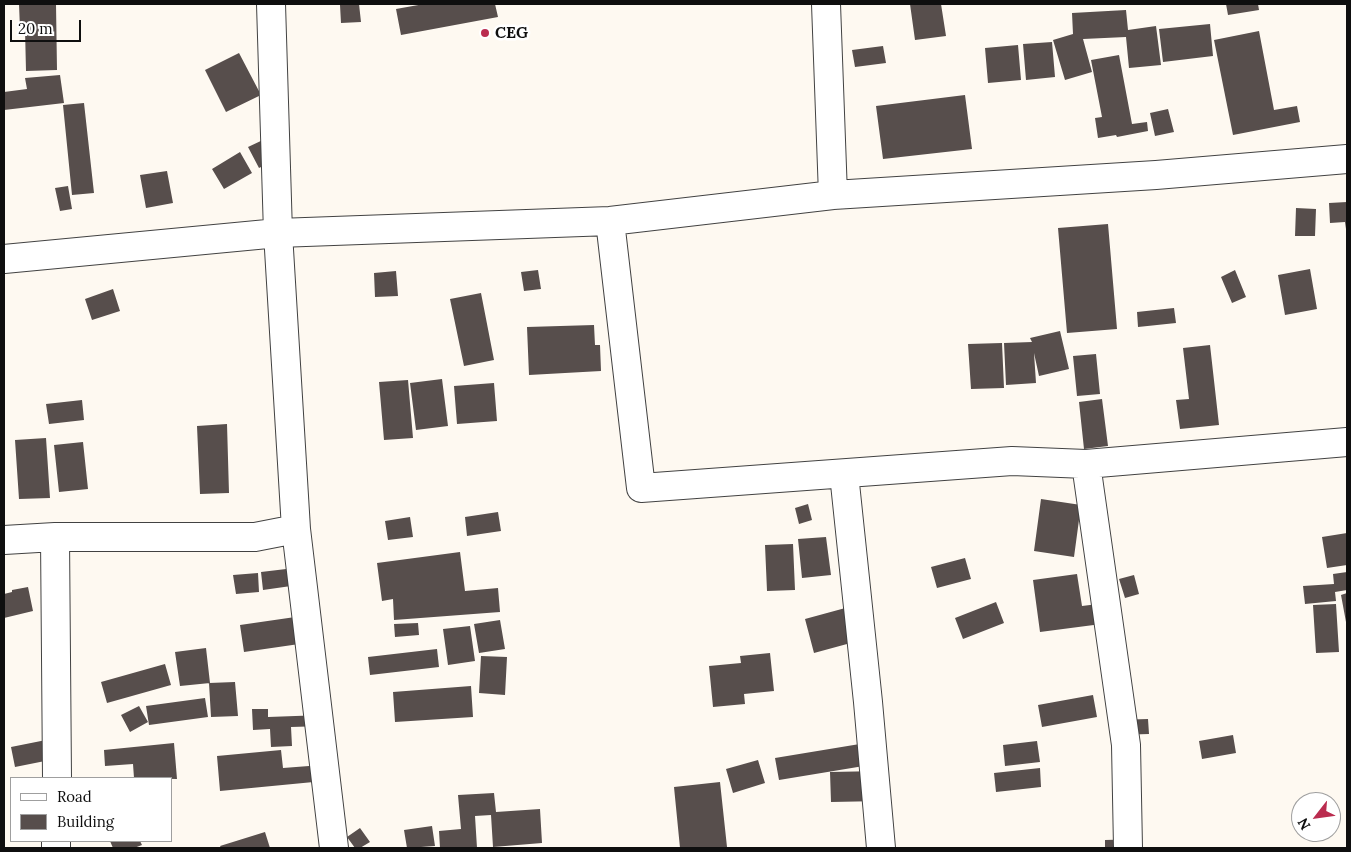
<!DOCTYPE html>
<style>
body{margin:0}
#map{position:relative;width:1351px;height:852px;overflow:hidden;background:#fef9f1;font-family:Lora,serif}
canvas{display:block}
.frame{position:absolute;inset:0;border:5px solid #0f0f0f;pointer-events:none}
.legend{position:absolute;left:10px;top:777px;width:162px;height:65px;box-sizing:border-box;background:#fff;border:1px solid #9f9f9f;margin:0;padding:6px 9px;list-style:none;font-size:15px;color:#0f0f0f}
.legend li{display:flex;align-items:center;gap:10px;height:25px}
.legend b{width:25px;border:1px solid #9f9f9f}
.north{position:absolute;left:1291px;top:792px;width:50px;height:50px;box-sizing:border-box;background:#fff;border:1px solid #9f9f9f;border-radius:50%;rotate:240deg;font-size:14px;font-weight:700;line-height:20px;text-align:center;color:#0f0f0f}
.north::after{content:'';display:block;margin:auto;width:18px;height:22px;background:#ba2c4f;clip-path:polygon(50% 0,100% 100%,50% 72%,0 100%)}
.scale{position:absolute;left:10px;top:20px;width:71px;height:22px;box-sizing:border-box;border:2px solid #0f0f0f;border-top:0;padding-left:6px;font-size:15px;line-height:18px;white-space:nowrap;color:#0f0f0f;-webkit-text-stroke:4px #fff;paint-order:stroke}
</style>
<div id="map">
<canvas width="1351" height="852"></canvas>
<div class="frame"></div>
<ul class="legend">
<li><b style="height:6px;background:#fff"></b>Road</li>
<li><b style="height:14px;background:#574e4c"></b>Building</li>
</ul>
<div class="north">N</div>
<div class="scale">20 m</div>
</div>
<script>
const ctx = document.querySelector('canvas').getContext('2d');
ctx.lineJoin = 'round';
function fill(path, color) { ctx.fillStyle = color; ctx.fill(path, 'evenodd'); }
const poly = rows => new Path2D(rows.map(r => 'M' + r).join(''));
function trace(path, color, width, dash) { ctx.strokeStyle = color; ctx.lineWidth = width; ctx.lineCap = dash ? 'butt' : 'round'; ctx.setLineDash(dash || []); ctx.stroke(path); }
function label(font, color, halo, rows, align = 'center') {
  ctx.font = font + ' Lora,serif'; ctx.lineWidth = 5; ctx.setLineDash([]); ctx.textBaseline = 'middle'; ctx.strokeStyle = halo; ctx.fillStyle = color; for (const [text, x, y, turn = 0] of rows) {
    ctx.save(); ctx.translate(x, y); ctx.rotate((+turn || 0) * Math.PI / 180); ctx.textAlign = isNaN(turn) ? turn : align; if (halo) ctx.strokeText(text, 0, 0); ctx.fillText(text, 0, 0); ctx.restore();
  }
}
const building = poly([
 [19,4,56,4,57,70,26,71,25,29,20,29],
 [359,4,361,22,341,23,340,5],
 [424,4,495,4,498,17,401,35,396,9],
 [910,4,941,4,946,36,915,40],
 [1226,4,1258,4,1259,10,1228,15],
 [1126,10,1128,30,1156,26,1161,65,1129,68,1126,37,1083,39,1092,72,1065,80,1053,40,1073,34,1072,13],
 [1210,24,1213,56,1163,62,1159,29],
 [1259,31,1274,110,1297,106,1300,122,1233,135,1214,40],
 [1052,42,1055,77,1026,80,1023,44],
 [1018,45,1021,80,988,83,985,48],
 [883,46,886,63,855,67,852,50],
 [239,53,261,95,226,112,205,70],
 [1119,55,1132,124,1147,122,1148,131,1117,137,1116,135,1098,138,1095,118,1102,117,1091,60],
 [60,75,64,103,4,110,4,92,27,89,25,78],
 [965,95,972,149,883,159,876,106],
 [84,103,94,193,72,195,63,105],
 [1168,109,1174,132,1155,136,1150,113],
 [265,139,276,160,259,168,248,147],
 [240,152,252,173,224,189,212,169],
 [167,171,173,203,146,208,140,175],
 [68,186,72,209,60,211,55,188],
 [1347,202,1347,229,1346,229,1345,222,1330,223,1329,203],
 [1296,208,1316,209,1315,236,1295,236],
 [1108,224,1117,329,1067,333,1058,228],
 [1310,269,1317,309,1285,315,1278,275],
 [538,270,541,289,524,291,521,272],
 [1235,270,1246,297,1232,303,1221,277],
 [396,271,398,296,375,297,374,273],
 [113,289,120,311,92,320,85,299],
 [481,293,494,360,464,366,450,299],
 [1174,308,1176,323,1138,327,1137,312],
 [594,325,595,345,600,345,601,371,529,375,527,327],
 [1060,331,1069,369,1039,376,1034,353,1036,383,1006,385,1004,343,1032,342,1030,338],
 [1002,343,1004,388,971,389,968,344],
 [1210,345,1219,425,1180,429,1176,400,1189,399,1183,348],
 [1096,354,1100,394,1077,396,1073,356],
 [442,379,448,426,416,430,410,383],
 [408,380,413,438,384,440,379,382],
 [494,383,497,421,457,424,454,386],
 [1102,399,1108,446,1084,449,1079,402],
 [82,400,84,420,49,424,46,404],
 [227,424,229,493,200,494,197,426],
 [46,438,50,498,19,499,15,440],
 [83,442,88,489,59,492,54,445],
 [1041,499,1081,505,1074,557,1034,551],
 [808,504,812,520,799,524,795,508],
 [498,512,501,531,467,536,465,517],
 [410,517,413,537,388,540,385,521],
 [1347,533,1347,565,1327,568,1322,537],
 [826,537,831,575,802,578,798,539],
 [793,544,795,590,767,591,765,545],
 [460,552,465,591,498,588,500,612,394,620,393,599,382,601,377,563],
 [965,558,971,579,937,588,931,567],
 [303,567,305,584,263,590,261,572],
 [1347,572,1347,590,1335,592,1336,601,1305,604,1303,586,1334,584,1333,574],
 [258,573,259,592,236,594,233,575],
 [1077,574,1082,606,1106,603,1109,623,1040,632,1033,580],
 [1134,575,1139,594,1125,598,1119,579],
 [28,587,33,611,4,618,4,594,12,592,12,590],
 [1347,593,1347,622,1346,622,1341,595],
 [996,602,1004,623,963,639,955,618],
 [1336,604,1339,652,1316,653,1313,605],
 [849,607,858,641,814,653,805,619],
 [309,615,313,642,244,652,240,625],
 [500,620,505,649,479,653,474,624],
 [418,623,419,635,395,637,394,624],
 [470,626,475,661,448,665,443,629],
 [206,648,210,683,180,686,175,652],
 [437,649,439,667,370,675,368,657],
 [770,653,774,691,744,694,745,704,713,707,709,666,741,663,740,656],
 [481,656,507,657,505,695,479,693],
 [165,664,171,685,107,703,101,682],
 [235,682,238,716,211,717,209,683],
 [471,686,473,717,395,722,393,692],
 [1093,695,1097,717,1042,727,1038,705],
 [205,698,208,717,149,725,146,706],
 [139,706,148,722,130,732,121,715],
 [252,709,268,709,268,717,323,715,324,726,291,727,292,746,271,747,270,729,253,730],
 [1148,719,1149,734,1116,735,1115,720],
 [1233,735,1236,753,1202,759,1199,741],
 [61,737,65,757,15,767,11,747],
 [884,740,888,762,779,780,775,758],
 [1037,741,1040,762,1005,766,1003,745],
 [174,743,177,779,134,778,133,764,105,766,104,750],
 [281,750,283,768,322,765,324,781,220,791,217,756],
 [758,760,765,783,733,793,726,769],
 [1040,768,1041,787,996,792,994,773],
 [881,771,882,801,831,802,830,772],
 [720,782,727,847,680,848,674,787],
 [494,793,496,812,540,809,542,843,493,847,491,815,475,816,477,848,440,848,439,831,461,829,458,795],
 [432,826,435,846,407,848,404,830],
 [360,828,370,842,360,848,355,848,347,837],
 [265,832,270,848,221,848,220,846],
 [1141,839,1141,848,1105,848,1105,840],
 [110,841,140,841,142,845,134,848,113,848]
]);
const minor = poly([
 [271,4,278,233,296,529,334,848],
 [826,4,833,195],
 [610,221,641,488,1012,461,1086,464,1347,442],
 [4,259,278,233,610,221,833,195,1156,175,1347,159],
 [1086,464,1126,745,1128,848],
 [844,474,868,702,881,848],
 [55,537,57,778],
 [4,540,55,537,255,537,296,529],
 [56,848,56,841]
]);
const markers = [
 [485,33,5,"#ba2c4f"]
];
const poiNames = [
 ["CEG",495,33]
];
fill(building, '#574e4c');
trace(minor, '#424242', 30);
trace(minor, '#fff', 28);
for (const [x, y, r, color] of markers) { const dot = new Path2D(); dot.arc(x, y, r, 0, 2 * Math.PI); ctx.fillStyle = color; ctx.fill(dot); trace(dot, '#fff', 2); }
label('bold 16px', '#0f0f0f', '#fff', poiNames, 'left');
</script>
